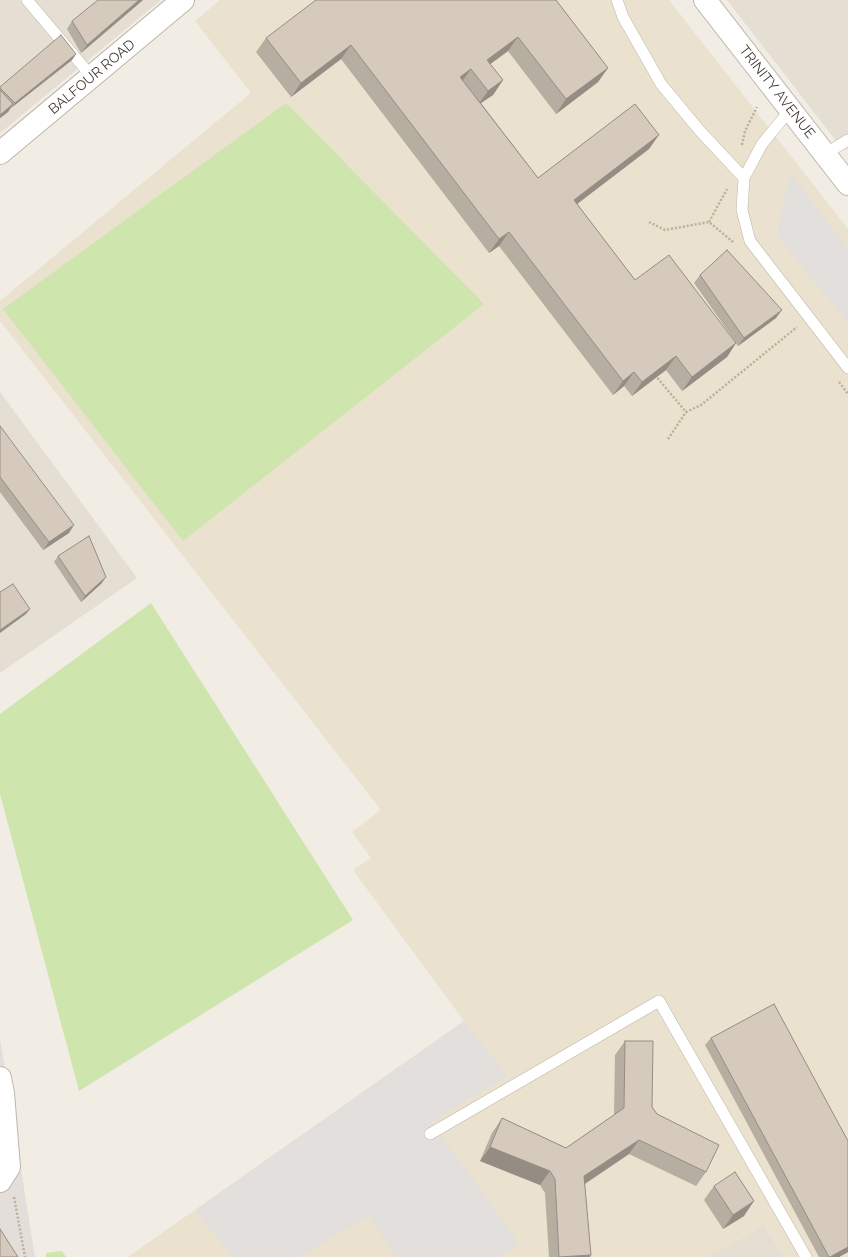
<!DOCTYPE html>
<style>
body{margin:0}
canvas{display:block;background:#f1ece4}
</style>
<canvas width="848" height="1257"></canvas>
<script>
const ctx = document.querySelector('canvas').getContext('2d');
ctx.lineJoin = 'round';
function fill(path, color) { ctx.fillStyle = color; ctx.fill(path, 'evenodd'); }
const poly = rows => new Path2D(rows.map(r => 'M' + r).join(''));
function trace(path, color, width, dash) { ctx.strokeStyle = color; ctx.lineWidth = width; ctx.lineCap = dash ? 'butt' : 'round'; ctx.setLineDash(dash || []); ctx.stroke(path); }
function label(font, color, halo, rows, align = 'center') {
  ctx.font = font + ' Raleway,sans-serif'; ctx.lineWidth = 3.5; ctx.setLineDash([]); ctx.textBaseline = 'middle'; ctx.strokeStyle = halo; ctx.fillStyle = color; for (const [text, x, y, turn = 0] of rows) {
    ctx.save(); ctx.translate(x, y); ctx.rotate((+turn || 0) * Math.PI / 180); ctx.textAlign = isNaN(turn) ? turn : align; if (halo) ctx.strokeText(text, 0, 0); ctx.fillText(text, 0, 0); ctx.restore();
  }
}
const residential = poly([
 [0,0,161,0,0,133],
 [727,0,848,0,848,148,844,151],
 [0,392,137,578,0,673],
 [764,1225,783,1257,708,1257]
]);
const industrial = poly([
 [0,1038,35,1257,0,1257]
]);
const education = poly([
 [220,0,669,0,848,229,848,1257,783,1257,764,1225,708,1257,128,1257,464,1021,353,870,371,858,352,832,381,810,0,321,0,301,251,93,195,21]
]);
const green = poly([
 [286,103,484,304,183,541,3,309],
 [151,603,353,920,79,1091,0,794,0,714],
 [62,1251,66,1257,46,1257,46,1253]
]);
const parking = poly([
 [790,173,848,249,848,323,777,235],
 [464,1021,507,1076,431,1122,519,1243,499,1257,398,1257,368,1216,299,1257,233,1257,195,1210]
]);
const path = poly([
 [742,145,745,131,757,107],
 [649,222,665,230,709,222,733,242],
 [709,222,727,189],
 [655,375,686,412,701,405,797,327],
 [839,382,848,394],
 [668,439,686,412],
 [14,1197,25,1257]
]);
const service = poly([
 [27,0,92,77],
 [617,0,623,17,661,84,700,131,744,178],
 [790,110,762,144,744,178,742,210,750,241,848,368],
 [825,154,848,140],
 [430,1134,659,1001,806,1257]
]);
const minor = poly([
 [705,0,848,184],
 [0,153,183,0],
 [0,1078,3,1093,9,1167,0,1181]
]);
const wall = poly([
 [143,0,81,53,67,29,72,21],
 [556,0,608,68,598,82,556,114,508,51,490,64,503,80,493,95,481,103,538,178,649,149,577,204,635,280,735,341,694,283,700,275,776,318,738,346,736,343,727,357,682,391,666,370,632,396,624,386,613,395,499,246,489,253,341,59,291,97,256,52,266,38],
 [76,54,72,60,11,108,8,112,0,118,0,87],
 [0,426,69,533,43,550,0,492],
 [58,556,102,583,81,602,54,562],
 [711,1038,848,1141,848,1252,839,1257,819,1257,705,1045],
 [625,1041,652,1107,657,1114,706,1172,696,1186,629,1154,585,1184,590,1257,549,1257,545,1193,540,1185,480,1161,492,1133,502,1118,566,1148,614,1115,615,1055],
 [714,1186,744,1216,723,1229,704,1200]
]);
const shadedWall = poly([
 [139,0,143,0,81,53,87,45],
 [518,37,508,51,477,74,487,60],
 [351,45,341,59,291,97,301,83],
 [76,54,72,60,11,108,15,103],
 [608,68,598,82,556,114,566,99],
 [471,69,461,83,460,77],
 [503,80,493,95,478,105,488,91],
 [13,104,8,112,0,118,0,115],
 [659,135,649,149,564,214,574,200],
 [509,232,499,246,489,253,499,239],
 [782,310,776,318,738,346,744,338],
 [736,343,727,357,682,391,692,377],
 [676,356,666,370,632,396,642,382],
 [634,372,624,386,613,395,623,381],
 [74,525,69,533,43,550,49,542],
 [106,577,102,583,81,602,85,596],
 [30,609,26,614,0,633,0,630],
 [639,1140,629,1154,574,1191,584,1176],
 [490,1147,550,1171,540,1185,480,1161],
 [754,1201,744,1216,723,1229,733,1215],
 [848,1247,848,1252,839,1257,830,1257],
 [591,1255,590,1257,559,1257]
]);
const building = poly([
 [98,0,139,0,87,45,72,21,98,0],
 [316,0,556,0,608,68,566,99,518,37,487,60,503,80,488,91,471,69,460,77,538,178,635,104,659,135,574,200,635,280,669,255,736,343,692,377,676,356,642,382,634,372,623,381,509,232,499,239,351,45,301,83,266,38,316,0],
 [61,35,76,54,15,103,0,88,0,87,61,35],
 [0,90,13,104,0,115,0,90],
 [727,250,782,310,744,338,700,275,727,250],
 [0,426,74,525,49,542,0,477,0,426],
 [89,536,106,577,85,596,58,556,89,536],
 [13,584,30,609,0,630,0,592,13,584],
 [774,1004,848,1141,848,1247,830,1257,829,1257,711,1038,774,1004],
 [625,1041,653,1041,652,1107,657,1114,719,1145,706,1172,639,1140,584,1176,591,1255,559,1257,555,1179,550,1171,490,1147,502,1118,566,1148,624,1108,625,1041],
 [735,1172,754,1201,733,1215,714,1186,735,1172],
 [0,1229,18,1257,0,1257,0,1229]
]);
const streetNames = [
 ["BALFOUR ROAD",92,77,-40],
 ["TRINITY AVENUE",777,92,52]
];
fill(residential, '#e5ded2');
fill(industrial, '#e3ded9');
fill(education, '#eae1ce');
fill(green, '#cee5ad');
fill(parking, '#e2dfdc');
trace(service, '#bfb6aa', 12);
trace(minor, '#bfb6aa', 24);
trace(path, '#bdaf98', 2.5, [2, 2]);
trace(service, '#fff', 11);
trace(minor, '#fff', 22);
fill(wall, '#b7aea2');
fill(shadedWall, '#958d84');
fill(building, '#d5cabc');
trace(building, '#958d84', 1);
label('14px', '#433c34', '#fff', streetNames);
</script>
